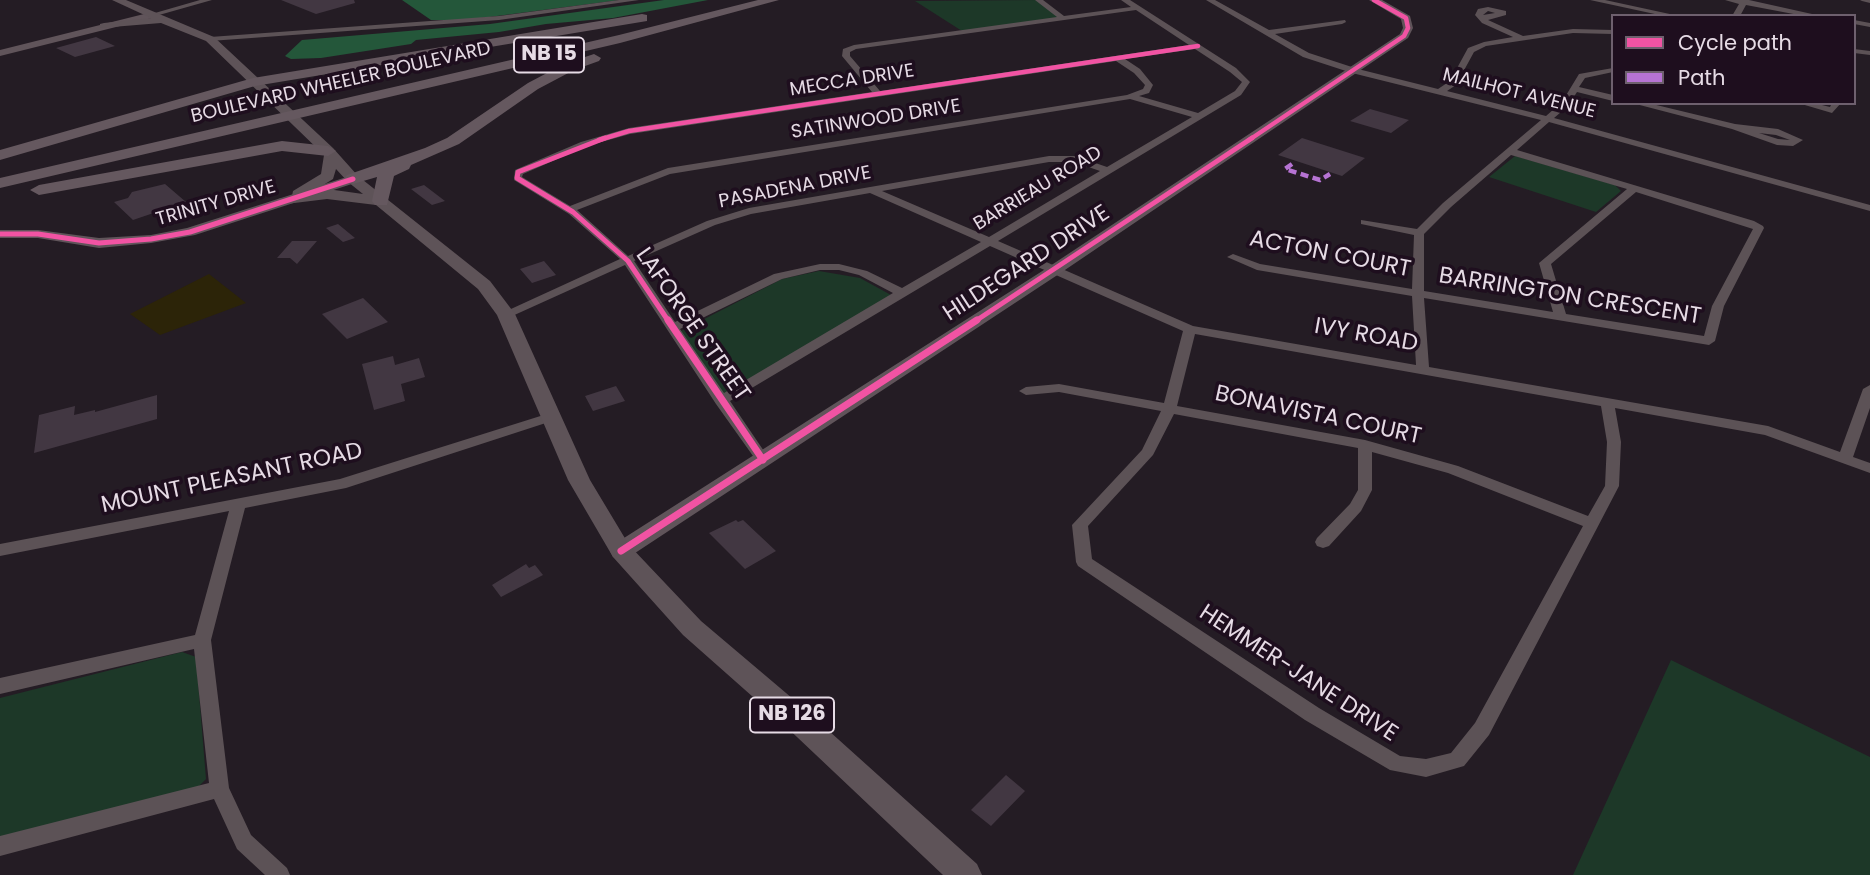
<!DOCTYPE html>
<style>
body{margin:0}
#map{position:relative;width:1870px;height:875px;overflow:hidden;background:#241c24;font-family:Poppins,sans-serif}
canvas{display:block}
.legend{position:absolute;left:1611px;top:14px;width:245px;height:91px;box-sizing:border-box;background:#1e0e1e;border:2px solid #6e606e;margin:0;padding:9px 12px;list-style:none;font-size:21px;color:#e6dbe5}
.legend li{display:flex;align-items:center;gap:14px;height:35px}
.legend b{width:35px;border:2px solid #6e606e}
</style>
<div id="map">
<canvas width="1870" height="875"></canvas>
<ul class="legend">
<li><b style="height:9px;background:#f153a3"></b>Cycle path</li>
<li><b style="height:9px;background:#b673d3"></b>Path</li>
</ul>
</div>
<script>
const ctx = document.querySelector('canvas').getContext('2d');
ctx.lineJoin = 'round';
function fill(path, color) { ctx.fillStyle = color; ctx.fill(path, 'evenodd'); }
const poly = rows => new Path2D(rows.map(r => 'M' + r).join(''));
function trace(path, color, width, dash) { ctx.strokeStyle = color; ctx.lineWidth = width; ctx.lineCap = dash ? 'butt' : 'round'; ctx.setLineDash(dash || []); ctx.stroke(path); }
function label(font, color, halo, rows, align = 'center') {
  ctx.font = font + ' Poppins,sans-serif'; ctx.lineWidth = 7; ctx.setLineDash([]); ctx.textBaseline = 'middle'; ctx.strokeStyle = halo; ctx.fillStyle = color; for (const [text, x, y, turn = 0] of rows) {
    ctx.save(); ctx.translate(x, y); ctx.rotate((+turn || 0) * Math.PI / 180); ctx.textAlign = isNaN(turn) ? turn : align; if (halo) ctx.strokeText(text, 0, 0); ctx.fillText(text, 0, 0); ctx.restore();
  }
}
const green = poly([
 [1039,0,1064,19,962,31,915,1],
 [1515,156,1615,185,1621,191,1596,212,1489,177],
 [819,271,860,278,891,295,724,395,681,331,782,279],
 [182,652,196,657,206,779,193,792,0,841,0,698],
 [1671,660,1870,757,1870,875,1573,875]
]);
const forest = poly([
 [402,0,620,0,466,20,431,20],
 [664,0,708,0,613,18,546,24,499,32,416,40,411,44,321,58,291,59,285,56,302,40,490,24]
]);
const sand = poly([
 [209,274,246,303,160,335,130,314]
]);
const building = poly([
 [281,0,354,0,355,3,316,14],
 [96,37,115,46,75,57,56,48],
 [1370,109,1409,120,1391,133,1350,121],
 [1302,138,1365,158,1342,176,1278,155],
 [165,184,186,202,133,220,114,202,128,198,132,192],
 [424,185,445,201,432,205,411,189],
 [338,224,355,238,343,242,326,228],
 [292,241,317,241,297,264,290,258,277,258],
 [544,261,556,275,532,283,520,269],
 [363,298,388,322,347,339,322,314],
 [393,356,395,365,419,358,425,377,401,384,405,401,374,410,362,364],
 [616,386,625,401,593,411,585,396],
 [157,395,157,419,34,453,39,415,75,406,74,415,95,410,95,412],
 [736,520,738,522,743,520,776,551,745,569,709,533],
 [526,564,529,568,535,565,543,575,501,597,492,585],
 [1006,775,1025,791,991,826,971,810]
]);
const street = poly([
 [200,0,212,0,152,17,148,15,200,0],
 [619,0,639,0,499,20,210,41,206,39,210,37,499,16,619,0],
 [1035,0,1043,0,1064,16,1131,7,1121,0,1130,0,1236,68,1250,82,1241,95,998,241,1193,326,1416,365,1412,296,1257,270,1227,257,1233,254,1260,264,1412,289,1414,235,1361,224,1361,220,1417,229,1443,203,1541,120,1352,73,1303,57,1206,0,1215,0,1269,30,1345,20,1346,22,1342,24,1275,34,1309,53,1358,69,1438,89,1450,81,1468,48,1484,42,1513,37,1482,23,1475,15,1478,9,1488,7,1506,11,1506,15,1488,20,1523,36,1573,29,1613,30,1613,34,1573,33,1486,46,1474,52,1456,85,1447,91,1546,116,1562,102,1579,74,1613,68,1613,72,1585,78,1579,87,1613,95,1613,101,1577,92,1568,106,1554,118,1870,205,1870,211,1549,122,1517,150,1754,221,1763,226,1764,228,1724,306,1715,341,1709,345,1424,298,1429,367,1768,426,1840,452,1863,389,1870,385,1870,408,1853,457,1870,463,1870,473,1765,435,1615,408,1621,442,1619,486,1489,735,1464,766,1426,777,1390,770,1305,720,1078,566,1076,562,1072,525,1142,450,1161,411,1059,392,1026,395,1019,391,1026,387,1059,384,1164,403,1183,331,990,246,730,401,770,460,763,465,758,463,716,404,625,265,510,317,502,317,500,314,620,259,569,214,514,180,515,170,581,142,629,128,872,92,842,56,843,49,854,45,1057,17,1035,0],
 [1136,10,1189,45,880,91,850,56,850,52,856,49,1136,10],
 [1488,11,1495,13,1483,15,1488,11],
 [1195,49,1230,72,1242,82,1235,91,1198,113,1139,96,1149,93,1153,85,1140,69,1125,59,1195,49],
 [1116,61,1134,73,1145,85,1143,89,1127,95,668,168,570,206,522,177,523,174,587,146,630,134,1116,61],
 [1130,99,1192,117,1107,167,1075,156,1049,156,749,208,707,221,628,256,577,210,670,174,1130,99],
 [1511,155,1627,189,1539,263,1553,312,1424,291,1424,234,1451,207,1511,155],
 [1049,162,1074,162,1100,171,989,237,882,191,1049,162],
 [1636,192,1753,229,1712,306,1704,336,1566,314,1551,264,1636,192],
 [870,193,981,242,902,288,867,271,839,264,820,264,774,274,675,322,634,261,715,225,751,214,870,193],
 [820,270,839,270,859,275,893,293,724,393,680,329,782,279,820,270],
 [1195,334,1601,406,1607,442,1605,486,1588,516,1458,466,1365,440,1177,406,1195,334],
 [1174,414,1358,448,1358,490,1350,504,1317,538,1315,542,1317,546,1323,548,1329,546,1361,511,1372,490,1372,452,1448,473,1583,526,1475,723,1451,753,1426,759,1400,756,1319,708,1092,559,1088,526,1153,455,1174,414],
 [1590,0,1605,0,1679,16,1664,16,1590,0],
 [1725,0,1749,0,1821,16,1804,16,1746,5,1740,16,1732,16,1739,4,1725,0],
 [1860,0,1870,0,1870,3,1862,1,1860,0],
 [1854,20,1870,23,1870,27,1854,24,1854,20],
 [1854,49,1870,51,1870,55,1854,53,1854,49],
 [1632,103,1648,103,1735,124,1778,129,1803,140,1793,146,1777,145,1732,129,1632,103],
 [1759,133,1776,135,1790,140,1778,139,1759,133],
 [1798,103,1814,103,1830,107,1832,103,1841,103,1832,113,1798,103],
 [550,413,557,417,555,420,346,488,245,508,211,640,229,788,251,835,287,868,290,875,265,875,237,849,214,799,0,856,0,836,209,783,194,649,0,694,0,678,195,635,229,511,0,556,0,544,340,479,550,413]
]);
const secondary = poly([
 [1369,0,1382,0,1410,16,1413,28,1408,38,1059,274,629,557,621,559,613,557,610,551,613,545,1047,268,1400,34,1403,28,1401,19,1369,0],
 [152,12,156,13,156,17,0,56,0,50,152,12],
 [353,175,360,179,358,182,195,235,151,243,99,248,38,238,0,238,0,230,38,230,99,238,151,235,187,228,353,175]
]);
const primary = poly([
 [112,0,126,0,214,37,333,148,358,176,490,281,515,314,590,480,629,545,701,621,799,704,977,864,982,875,943,875,779,720,683,635,613,557,568,480,497,315,478,289,376,205,327,199,278,205,275,202,278,199,292,196,293,191,321,174,324,155,206,41,161,23,100,28,100,24,104,23,151,18,112,0],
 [336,169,348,182,363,194,327,189,312,192,333,179,336,169]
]);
const highway = poly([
 [758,0,779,0,620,43,0,188,0,178,619,35,758,0],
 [642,14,647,15,647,21,255,86,0,160,0,150,253,78,642,14],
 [594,54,601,58,599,61,574,70,538,89,459,144,411,165,409,169,394,176,387,205,375,205,372,201,377,177,353,184,344,179,347,175,425,148,447,138,528,83,564,64,594,54],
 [282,141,328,146,336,151,328,156,282,151,39,195,30,190,39,185,282,141]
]);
const quiet = poly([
 [1292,164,1285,169,1320,180,1330,174]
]);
const cyclewayFar2 = poly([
 [599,140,629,131,1198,46],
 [1249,140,1404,36,1408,28,1406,18,1374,0]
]);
const cyclewayFar1 = poly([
 [605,138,518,172,517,178,573,212,628,261,669,322],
 [0,234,38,234,99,243,151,239,190,232,353,179],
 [974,322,1252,138]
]);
const cycleway = poly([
 [668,320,763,460],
 [621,551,977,320]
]);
const farStreetnames = [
 ["MECCA DRIVE",852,81,-9],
 ["BOULEVARD WHEELER BOULEVARD",341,83,-13],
 ["MAILHOT AVENUE",1519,94,14],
 ["SATINWOOD DRIVE",876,120,-9],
 ["PASADENA DRIVE",795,188,-11],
 ["BARRIEAU ROAD",1038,189,-31],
 ["TRINITY DRIVE",216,204,-16]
];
const shields = [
 [549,55,70],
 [792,715,84]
];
const shieldNames = [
 ["NB 15",549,55],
 ["NB 126",792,715]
];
const streetNames = [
 ["ACTON COURT",1330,255,11],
 ["HILDEGARD DRIVE",1027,264,-33],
 ["BARRINGTON CRESCENT",1570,297,9],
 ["LAFORGE STREET",692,325,55],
 ["IVY ROAD",1366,336,10],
 ["BONAVISTA COURT",1318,416,12],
 ["MOUNT PLEASANT ROAD",232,479,-12],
 ["HEMMER-JANE DRIVE",1298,674,33]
];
fill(green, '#1d3828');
fill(forest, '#24573a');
fill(sand, '#2c2408');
fill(building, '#423742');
fill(street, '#5c5256');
fill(secondary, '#60545a');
fill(primary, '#5e5358');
fill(highway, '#65585f');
trace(quiet, '#b673d3', 4.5, [8, 4.5]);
trace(cyclewayFar2, '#f153a3', 4.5);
trace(cyclewayFar1, '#f153a3', 5);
trace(cycleway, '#f153a3', 7);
label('19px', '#e6dbe5', '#1e0e1e', farStreetnames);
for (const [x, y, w] of shields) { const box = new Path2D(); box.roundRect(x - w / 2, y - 17.5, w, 35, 5); ctx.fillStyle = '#1e0e1e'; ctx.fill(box); trace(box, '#e6dbe5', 2); }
label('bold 21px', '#e6dbe5', null, shieldNames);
label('23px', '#e6dbe5', '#1e0e1e', streetNames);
</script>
